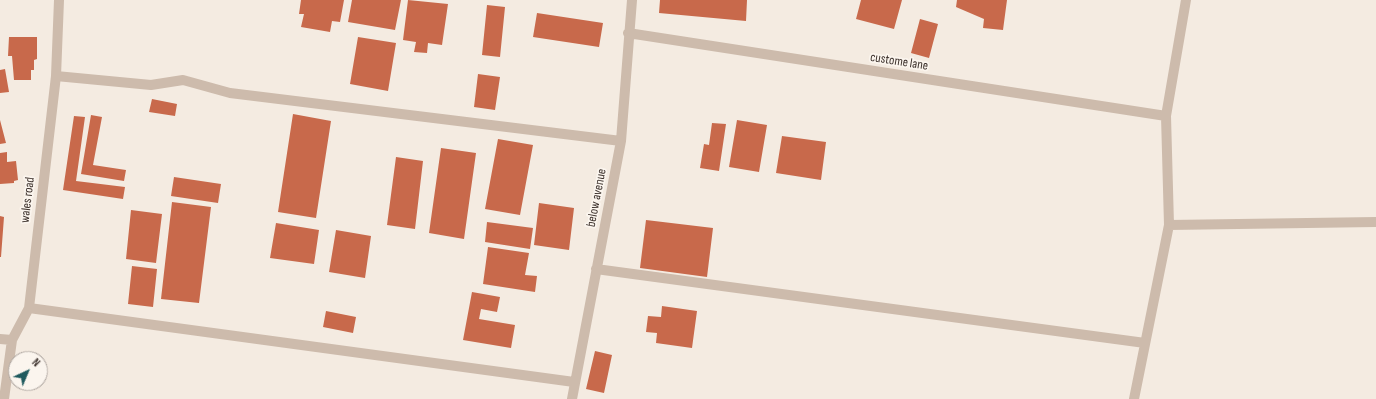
<!DOCTYPE html>
<style>
body{margin:0}
#map{position:relative;width:1376px;height:399px;overflow:hidden;background:#f4ebe1;font-family:"Sofia Sans Condensed",sans-serif}
canvas{display:block}
.north{position:absolute;left:8px;top:351px;width:40px;height:40px;box-sizing:border-box;background:#fbf5ee;border:1px solid #aea6a0;border-radius:50%;rotate:44deg;font-size:11px;font-weight:700;line-height:16px;text-align:center;color:#3b302b}
.north::after{content:'';display:block;margin:auto;width:14px;height:18px;background:#1f5a5e;clip-path:polygon(50% 0,100% 100%,50% 72%,0 100%)}
</style>
<div id="map">
<canvas width="1376" height="399"></canvas>
<div class="north">N</div>
</div>
<script>
const ctx = document.querySelector('canvas').getContext('2d');
ctx.lineJoin = 'round';
function fill(path, color) { ctx.fillStyle = color; ctx.fill(path, 'evenodd'); }
const poly = rows => new Path2D(rows.map(r => 'M' + r).join(''));
function trace(path, color, width, dash) { ctx.strokeStyle = color; ctx.lineWidth = width; ctx.lineCap = dash ? 'butt' : 'round'; ctx.setLineDash(dash || []); ctx.stroke(path); }
function label(font, color, halo, rows, align = 'center') {
  ctx.font = font + ' "Sofia Sans Condensed",sans-serif'; ctx.lineWidth = 3.5; ctx.setLineDash([]); ctx.textBaseline = 'middle'; ctx.strokeStyle = halo; ctx.fillStyle = color; for (const [text, x, y, turn = 0] of rows) {
    ctx.save(); ctx.translate(x, y); ctx.rotate((+turn || 0) * Math.PI / 180); ctx.textAlign = isNaN(turn) ? turn : align; if (halo) ctx.strokeText(text, 0, 0); ctx.fillText(text, 0, 0); ctx.restore();
  }
}
const building = poly([
 [301,0,344,0,340,22,332,21,330,32,301,27,304,14,299,14],
 [352,0,401,0,395,30,348,22],
 [408,0,448,4,442,45,428,43,427,53,414,52,416,42,403,40],
 [660,0,747,0,746,21,659,13],
 [861,0,902,0,894,29,856,19],
 [957,0,1007,0,1003,30,983,28,984,19,956,7],
 [487,5,505,7,500,57,482,55],
 [537,13,603,23,599,47,533,37],
 [920,19,938,24,929,58,911,53],
 [9,37,37,37,37,59,34,60,34,70,31,70,31,80,14,80,12,56,8,56],
 [358,37,396,43,388,91,350,84],
 [5,69,9,92,0,93,0,70],
 [478,74,500,77,495,110,474,107],
 [152,99,177,104,175,116,149,112],
 [293,114,331,121,316,218,278,212],
 [91,115,102,117,93,165,126,170,124,181,81,174],
 [74,116,85,117,76,181,125,187,123,199,63,190],
 [0,120,6,143,0,144],
 [737,120,767,125,759,172,729,167],
 [712,123,726,124,719,171,700,168,704,144,709,145],
 [782,136,826,142,821,180,776,173],
 [498,139,533,145,520,215,485,209],
 [441,148,476,153,464,239,429,233],
 [7,152,7,162,16,161,18,180,14,181,14,183,0,184,0,153],
 [396,157,423,161,415,229,387,225],
 [174,177,221,184,218,203,171,196],
 [172,202,211,207,199,303,161,299],
 [539,203,574,208,569,250,534,245],
 [131,210,162,214,156,263,126,259],
 [0,216,4,217,1,257,0,257],
 [646,220,713,228,707,277,640,268],
 [487,222,533,228,530,249,485,242],
 [276,223,319,230,314,264,270,258],
 [336,230,371,236,365,278,329,272],
 [488,247,529,253,525,275,537,276,535,292,483,284],
 [132,266,157,269,153,307,128,304],
 [472,292,500,297,497,312,481,309,479,319,515,325,511,348,463,340],
 [662,306,697,311,692,348,656,343,657,333,646,332,648,316,661,317],
 [326,311,356,317,353,333,323,327],
 [595,351,612,355,604,393,586,389]
]);
const minor = poly([
 [628,33,1166,116],
 [56,76,151,85,183,80,230,93,621,141],
 [1169,225,1376,222],
 [596,269,1145,343],
 [29,308,574,382],
 [0,339,12,340],
 [4,399,12,340,29,308,56,76,59,0],
 [572,399,621,141,632,0],
 [1134,399,1169,225,1166,116,1186,0]
]);
const streetNames = [
 ["custome lane",899,62,9],
 ["below avenue",597,198,-79],
 ["wales road",28,200,-83]
];
fill(building, '#c8694b');
trace(minor, '#cdbbac', 10);
label('13px', '#3b302b', '#fbf5ee', streetNames);
</script>
